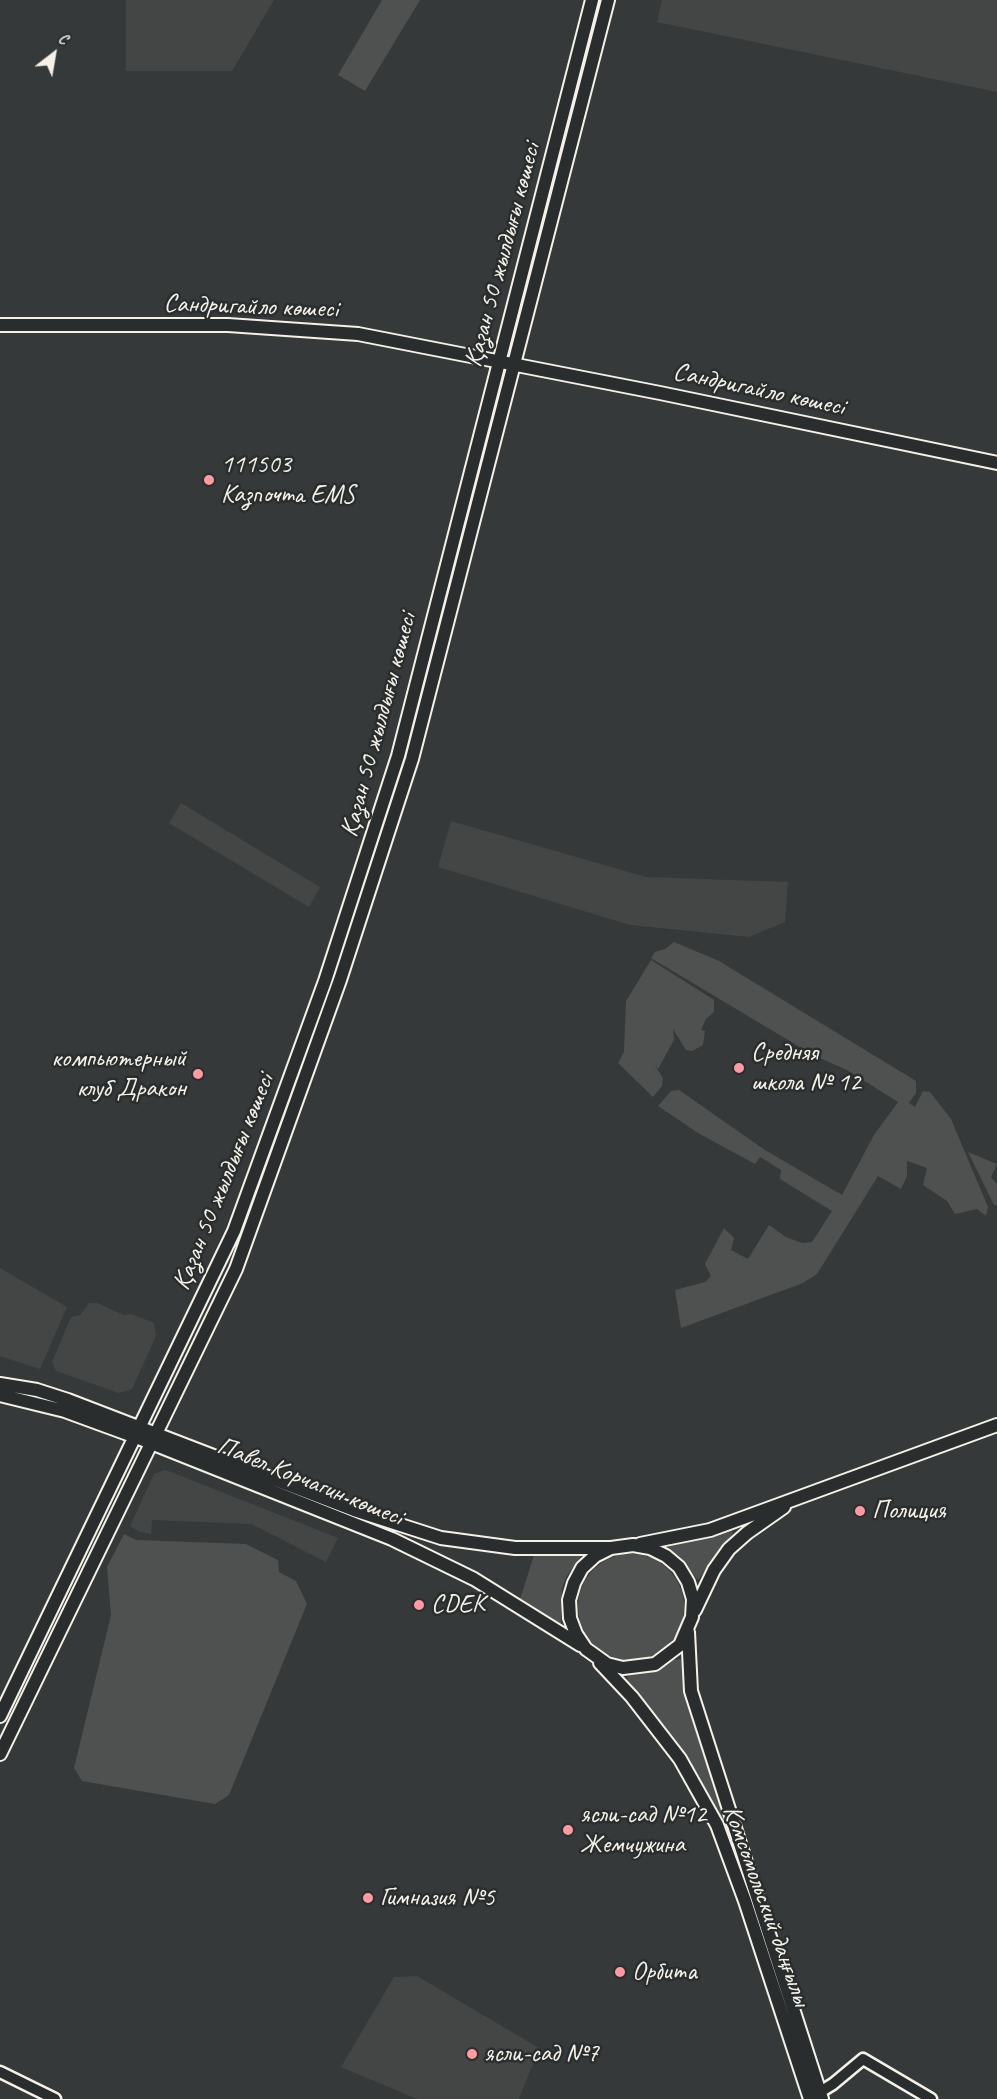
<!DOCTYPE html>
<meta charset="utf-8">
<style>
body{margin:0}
#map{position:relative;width:997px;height:2099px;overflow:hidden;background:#363939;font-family:Caveat,sans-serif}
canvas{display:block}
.north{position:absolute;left:24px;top:24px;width:60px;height:60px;-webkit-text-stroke:4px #2a2d2e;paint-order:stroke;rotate:31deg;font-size:16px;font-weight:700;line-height:24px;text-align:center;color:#f4f1e8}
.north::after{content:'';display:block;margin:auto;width:21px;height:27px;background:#f4f1e8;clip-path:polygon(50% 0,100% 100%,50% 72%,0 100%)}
</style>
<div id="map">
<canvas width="997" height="2099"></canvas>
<div class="north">С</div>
</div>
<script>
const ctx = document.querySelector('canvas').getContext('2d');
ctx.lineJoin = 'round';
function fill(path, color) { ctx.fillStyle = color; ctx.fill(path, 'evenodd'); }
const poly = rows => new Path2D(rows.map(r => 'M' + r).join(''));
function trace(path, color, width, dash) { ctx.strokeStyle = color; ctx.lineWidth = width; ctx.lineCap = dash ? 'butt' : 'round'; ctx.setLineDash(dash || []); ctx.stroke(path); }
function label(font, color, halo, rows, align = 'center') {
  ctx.font = font + ' Caveat,sans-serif'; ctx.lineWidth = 5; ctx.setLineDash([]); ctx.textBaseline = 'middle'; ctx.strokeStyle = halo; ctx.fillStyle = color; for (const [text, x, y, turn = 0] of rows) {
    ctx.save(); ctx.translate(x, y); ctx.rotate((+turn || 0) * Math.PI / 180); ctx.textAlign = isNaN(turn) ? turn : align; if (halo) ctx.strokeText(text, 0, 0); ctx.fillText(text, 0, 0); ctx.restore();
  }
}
const built = poly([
 [126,0,274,0,232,71,126,71],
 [662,0,997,0,997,92,657,22],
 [181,803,320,887,309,907,169,823],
 [451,821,646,877,788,882,785,922,749,937,630,925,438,867],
 [0,1268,67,1307,40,1369,0,1356],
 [89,1303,97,1303,124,1315,132,1314,154,1323,156,1336,132,1389,119,1393,56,1371,52,1362,71,1317,80,1315],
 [166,1470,338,1538,326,1562,251,1524,152,1520,151,1534,140,1532,130,1526,154,1474],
 [417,1976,539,2048,519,2099,417,2099,341,2067,394,1977]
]);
const green = poly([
 [382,0,420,0,365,91,338,75],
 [674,942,719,961,916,1081,916,1093,909,1103,915,1107,923,1091,930,1092,951,1119,988,1207,986,1216,977,1209,955,1214,947,1201,923,1185,927,1168,907,1161,907,1176,901,1189,878,1176,817,1274,803,1283,681,1328,675,1290,705,1282,711,1276,705,1264,724,1228,734,1238,731,1250,748,1259,769,1225,786,1237,802,1243,812,1242,832,1211,780,1179,781,1170,760,1157,755,1164,698,1133,658,1106,671,1091,679,1090,765,1150,842,1195,874,1135,898,1102,847,1070,813,1055,651,958,655,952,665,949],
 [651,960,714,1000,714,1012,706,1019,701,1030,705,1031,703,1045,692,1051,686,1050,673,1029,674,1040,658,1069,654,1064,663,1078,662,1086,653,1097,618,1063,624,1052,626,1001],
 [968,1152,997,1164,991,1177,997,1184,997,1205,994,1205],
 [731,1528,733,1535,698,1580,669,1547,672,1542],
 [124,1534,136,1540,246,1544,278,1560,279,1572,296,1581,307,1604,229,1795,215,1804,82,1781,74,1768,111,1615,107,1567],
 [535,1552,583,1554,566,1577,562,1589,561,1624,520,1599],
 '578 1607a53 53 0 1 1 106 0a53 53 0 1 1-106 0Z',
 [681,1659,683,1664,683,1690,754,1907,751,1908,729,1844,627,1685,628,1676,651,1673,672,1660]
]);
const minor = poly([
 [0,2072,55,2099],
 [820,2092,833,2084,863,2059,931,2099]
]);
const tertiary = poly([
 [0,325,228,325,358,334,660,393,997,463],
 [0,1384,37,1390,68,1400,354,1510,441,1538,515,1548,611,1548,633,1545,650,1548,666,1556,679,1567,688,1582,693,1599,692,1617,680,1645,655,1664,623,1668,607,1664,586,1649,576,1634,570,1618,569,1600,574,1583,582,1568,595,1556,611,1548],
 [0,1395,65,1411,136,1437,392,1539,474,1579,580,1645],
 [640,1544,710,1530,997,1425],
 [695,1610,714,1570,729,1549,747,1533,784,1507],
 [688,1632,691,1691,822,2099],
 [600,1663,632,1697,680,1759,717,1825,745,1901,810,2099],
 [0,1716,234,1231,325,981,398,756,592,0],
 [0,1754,236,1269,340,980,412,759,608,0]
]);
const markers = [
 [209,480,6,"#ff9aa2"],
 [739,1068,6,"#ff9aa2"],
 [198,1074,6,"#ff9aa2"],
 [860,1511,6,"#ff9aa2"],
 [419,1605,6,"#ff9aa2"],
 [568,1830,6,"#ff9aa2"],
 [368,1898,6,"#ff9aa2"],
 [620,1972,6,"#ff9aa2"],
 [472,2054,6,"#ff9aa2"]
];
const streetNames = [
 ["Қазан 50 жылдығы көшесі",503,255,-75],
 ["Сандригайло көшесі",251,307,2],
 ["Сандригайло көшесі",759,390,12],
 ["Қазан 50 жылдығы көшесі",379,725,-75],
 ["Қазан 50 жылдығы көшесі",224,1182,-68],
 ["Павел Корчагин көшесі",310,1482,22],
 ["Комсомольский даңғылы",766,1906,70]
];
const poiNames = [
 ["111503",221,465],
 ["Казпочта EMS",221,495],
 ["Средняя",751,1053],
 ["школа № 12",751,1083],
 ["компьютерный",186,1059,"right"],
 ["клуб Дракон",186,1089,"right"],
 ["Полиция",872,1511],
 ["CDEK",431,1605],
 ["ясли-сад №12",580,1815],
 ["Жемчужина",580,1845],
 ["Гимназия №5",380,1898],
 ["Орбита",632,1972],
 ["ясли-сад №7",484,2054]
];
fill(built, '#434645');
fill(green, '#4e514f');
trace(minor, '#f4f1e8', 15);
trace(tertiary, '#f4f1e8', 16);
trace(minor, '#2a2d2e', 10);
trace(tertiary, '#2a2d2e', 12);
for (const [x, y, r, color] of markers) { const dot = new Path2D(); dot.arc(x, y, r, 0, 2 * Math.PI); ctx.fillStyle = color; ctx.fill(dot); trace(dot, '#2a2d2e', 2); }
label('26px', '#f4f1e8', '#2a2d2e', streetNames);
label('26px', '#f4f1e8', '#2a2d2e', poiNames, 'left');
</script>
